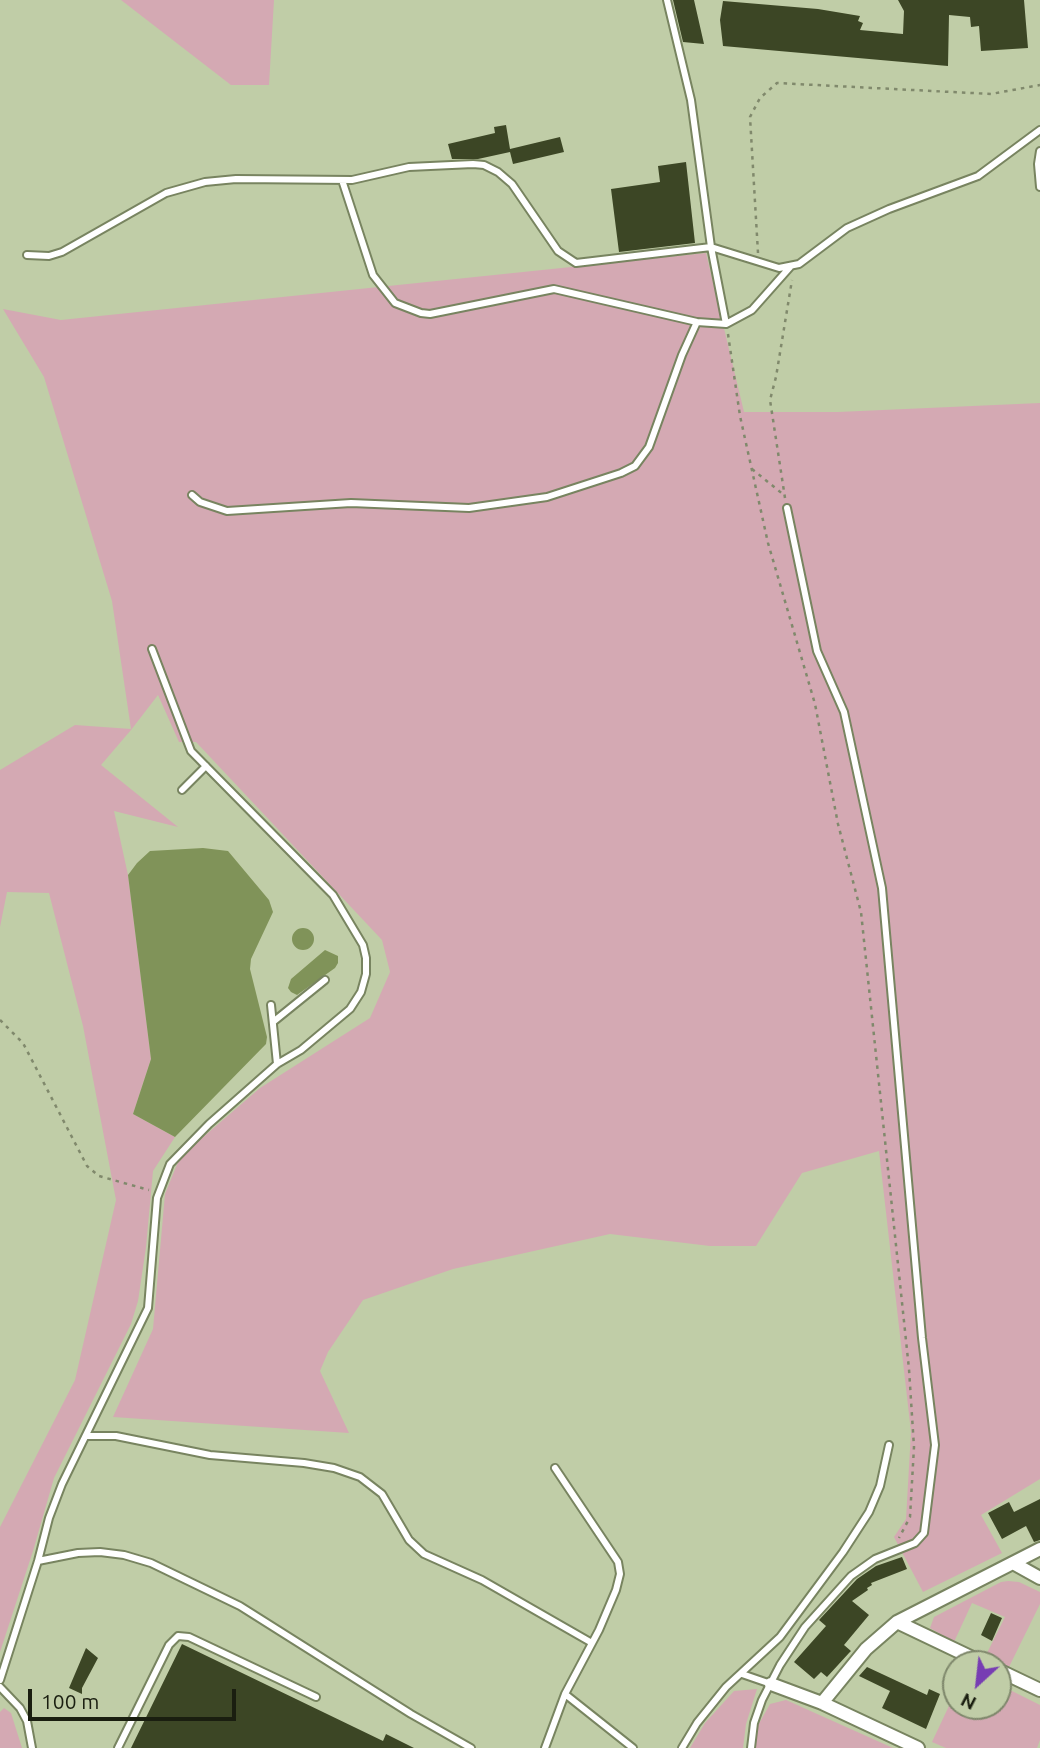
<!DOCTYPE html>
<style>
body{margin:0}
#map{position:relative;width:1040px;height:1748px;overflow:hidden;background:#c0cda7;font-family:Ubuntu,sans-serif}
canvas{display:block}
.north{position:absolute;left:942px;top:1650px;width:70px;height:70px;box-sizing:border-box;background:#c0cda7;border:2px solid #7e876b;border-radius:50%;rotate:207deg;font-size:19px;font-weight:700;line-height:28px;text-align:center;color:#1a1e10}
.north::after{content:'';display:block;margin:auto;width:24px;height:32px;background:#773db3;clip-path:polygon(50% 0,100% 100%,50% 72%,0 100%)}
.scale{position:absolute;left:28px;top:1689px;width:208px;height:32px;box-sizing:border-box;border:4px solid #1a1e10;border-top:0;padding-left:9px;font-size:21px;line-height:24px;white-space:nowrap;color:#1a1e10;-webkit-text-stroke:5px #c0cda7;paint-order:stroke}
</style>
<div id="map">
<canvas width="1040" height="1748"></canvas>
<div class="north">N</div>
<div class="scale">100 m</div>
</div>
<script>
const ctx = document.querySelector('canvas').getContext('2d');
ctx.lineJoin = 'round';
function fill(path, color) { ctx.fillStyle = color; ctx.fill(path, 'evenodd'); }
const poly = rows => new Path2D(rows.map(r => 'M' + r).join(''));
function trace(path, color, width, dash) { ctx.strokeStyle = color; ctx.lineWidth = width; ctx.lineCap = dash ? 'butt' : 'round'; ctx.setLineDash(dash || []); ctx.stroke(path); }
const green = poly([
 [121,0,274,0,269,85,231,85],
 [706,253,744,412,838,412,1040,403,1040,1479,981,1515,1002,1553,923,1592,894,1537,906,1519,911,1432,879,1151,802,1173,756,1246,710,1246,610,1234,453,1269,363,1300,328,1352,320,1371,349,1433,113,1417,153,1329,165,1194,180,1157,260,1088,370,1018,390,972,382,940,196,742,179,742,158,695,131,730,101,765,178,827,114,811,128,875,151,1059,133,1114,175,1137,153,1171,146,1247,138,1301,131,1324,54,1478,33,1551,0,1652,0,1527,75,1380,116,1200,83,1026,49,893,7,892,0,927,0,770,75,725,131,729,112,601,44,377,3,309,61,320],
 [1008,1581,1019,1582,1040,1592,1040,1604,1008,1669,985,1657,1005,1617,972,1603,954,1642,930,1628,934,1617,1001,1582],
 [998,1684,1040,1705,1040,1740,1037,1748,946,1748,932,1742,956,1691,956,1706,998,1706],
 [757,1689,746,1724,743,1748,690,1748,705,1723,734,1691],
 [786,1700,893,1748,755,1748,756,1729,770,1704],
 [4,1708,11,1713,22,1748,0,1748,0,1712]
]);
const water = poly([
 [203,848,228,851,269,900,273,912,251,959,250,969,267,1037,266,1044,175,1137,133,1114,151,1059,128,875,137,863,150,851],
 '292 939a11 11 0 1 1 22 0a11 11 0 1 1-22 0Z',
 [325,950,338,956,338,963,335,968,297,995,291,992,288,988,291,979]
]);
const building = poly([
 [673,0,694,0,704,44,683,42],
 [898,0,1024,0,1028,48,981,51,979,26,971,27,970,17,949,15,948,66,723,46,720,20,723,1,818,9,860,16,858,21,863,23,860,30,903,34,904,11],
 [506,125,510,149,560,137,564,152,513,164,510,152,478,159,452,159,448,144,495,133,494,127],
 [686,162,695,243,619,252,611,189,660,182,658,166],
 [1040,1499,1040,1540,1034,1542,1026,1526,1002,1539,988,1513,1009,1502,1014,1512],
 [902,1557,907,1569,871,1583,872,1585,867,1588,868,1590,852,1601,869,1615,844,1645,851,1651,849,1653,827,1677,821,1672,814,1679,794,1662,826,1626,819,1620,857,1579,876,1566],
 [991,1613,1002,1618,992,1641,981,1635],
 [182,1644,383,1741,386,1734,414,1748,131,1748],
 [86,1648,98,1658,82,1688,82,1694,69,1688],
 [867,1667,927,1695,929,1689,940,1694,926,1729,882,1708,890,1691,859,1676]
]);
const path = poly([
 [758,253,750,117,760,98,777,83,991,94,1040,85],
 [728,334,740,416,768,543,815,704,838,824,861,912,909,1369,914,1447,910,1517,899,1538],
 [752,469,784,495],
 [785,498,770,400,776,377,792,280],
 [0,1020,23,1043,87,1166,99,1176,149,1190]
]);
const lane = poly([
 [1040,151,1038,164,1040,187],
 [342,180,373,275,395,303,421,313,430,314,554,289,697,322,726,324,752,310,791,266],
 [27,255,49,256,62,252,166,193,205,182,236,179,352,180,409,167,473,164,484,165,498,172,512,184,558,251,576,263,711,247,691,100,667,0],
 [726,324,711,247,779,268,799,264,847,228,889,209,978,176,1040,130],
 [192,495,200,502,227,511,351,503,469,508,547,497,621,473,635,466,649,447,682,355,697,322],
 [182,790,206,766],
 [271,1005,277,1064],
 [273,1022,325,980],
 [87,1436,116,1436,210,1455,304,1463,334,1468,360,1477,382,1494,409,1540,424,1554,482,1580,592,1643],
 [555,1468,618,1562,620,1574,616,1590,599,1630,565,1694],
 [38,1561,78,1553,100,1552,124,1555,151,1563,240,1606,411,1714,471,1748],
 [742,1674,771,1684],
 [0,1680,38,1561,49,1518,62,1484,148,1308,157,1198,170,1164,209,1124,277,1064,301,1050,350,1009,361,992,366,974,366,958,363,945,333,895,191,751,152,649],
 [0,1687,20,1708,27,1721,32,1748],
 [118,1748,169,1645,178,1636,189,1637,316,1697],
 [545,1748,565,1694,633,1748],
 [682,1748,697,1723,726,1687,780,1637,843,1552,869,1512,880,1486,889,1445],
 [751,1748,754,1723,762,1700,780,1665,805,1627,851,1576,875,1559,915,1543,924,1533,935,1445,922,1338,882,888,844,712,817,651,787,508]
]);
const street = poly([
 [1013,1563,1040,1578],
 [897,1622,985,1664],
 [998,1670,1040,1690],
 [771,1684,822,1703,918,1748],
 [822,1703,866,1649,897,1622,1040,1549]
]);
fill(green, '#d4a9b3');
fill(water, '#809359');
fill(building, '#3c4625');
trace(lane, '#788460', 10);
trace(street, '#788460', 16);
trace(path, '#80896c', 2.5, [3.5, 5]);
trace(lane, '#fff', 6);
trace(street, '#fff', 12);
</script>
